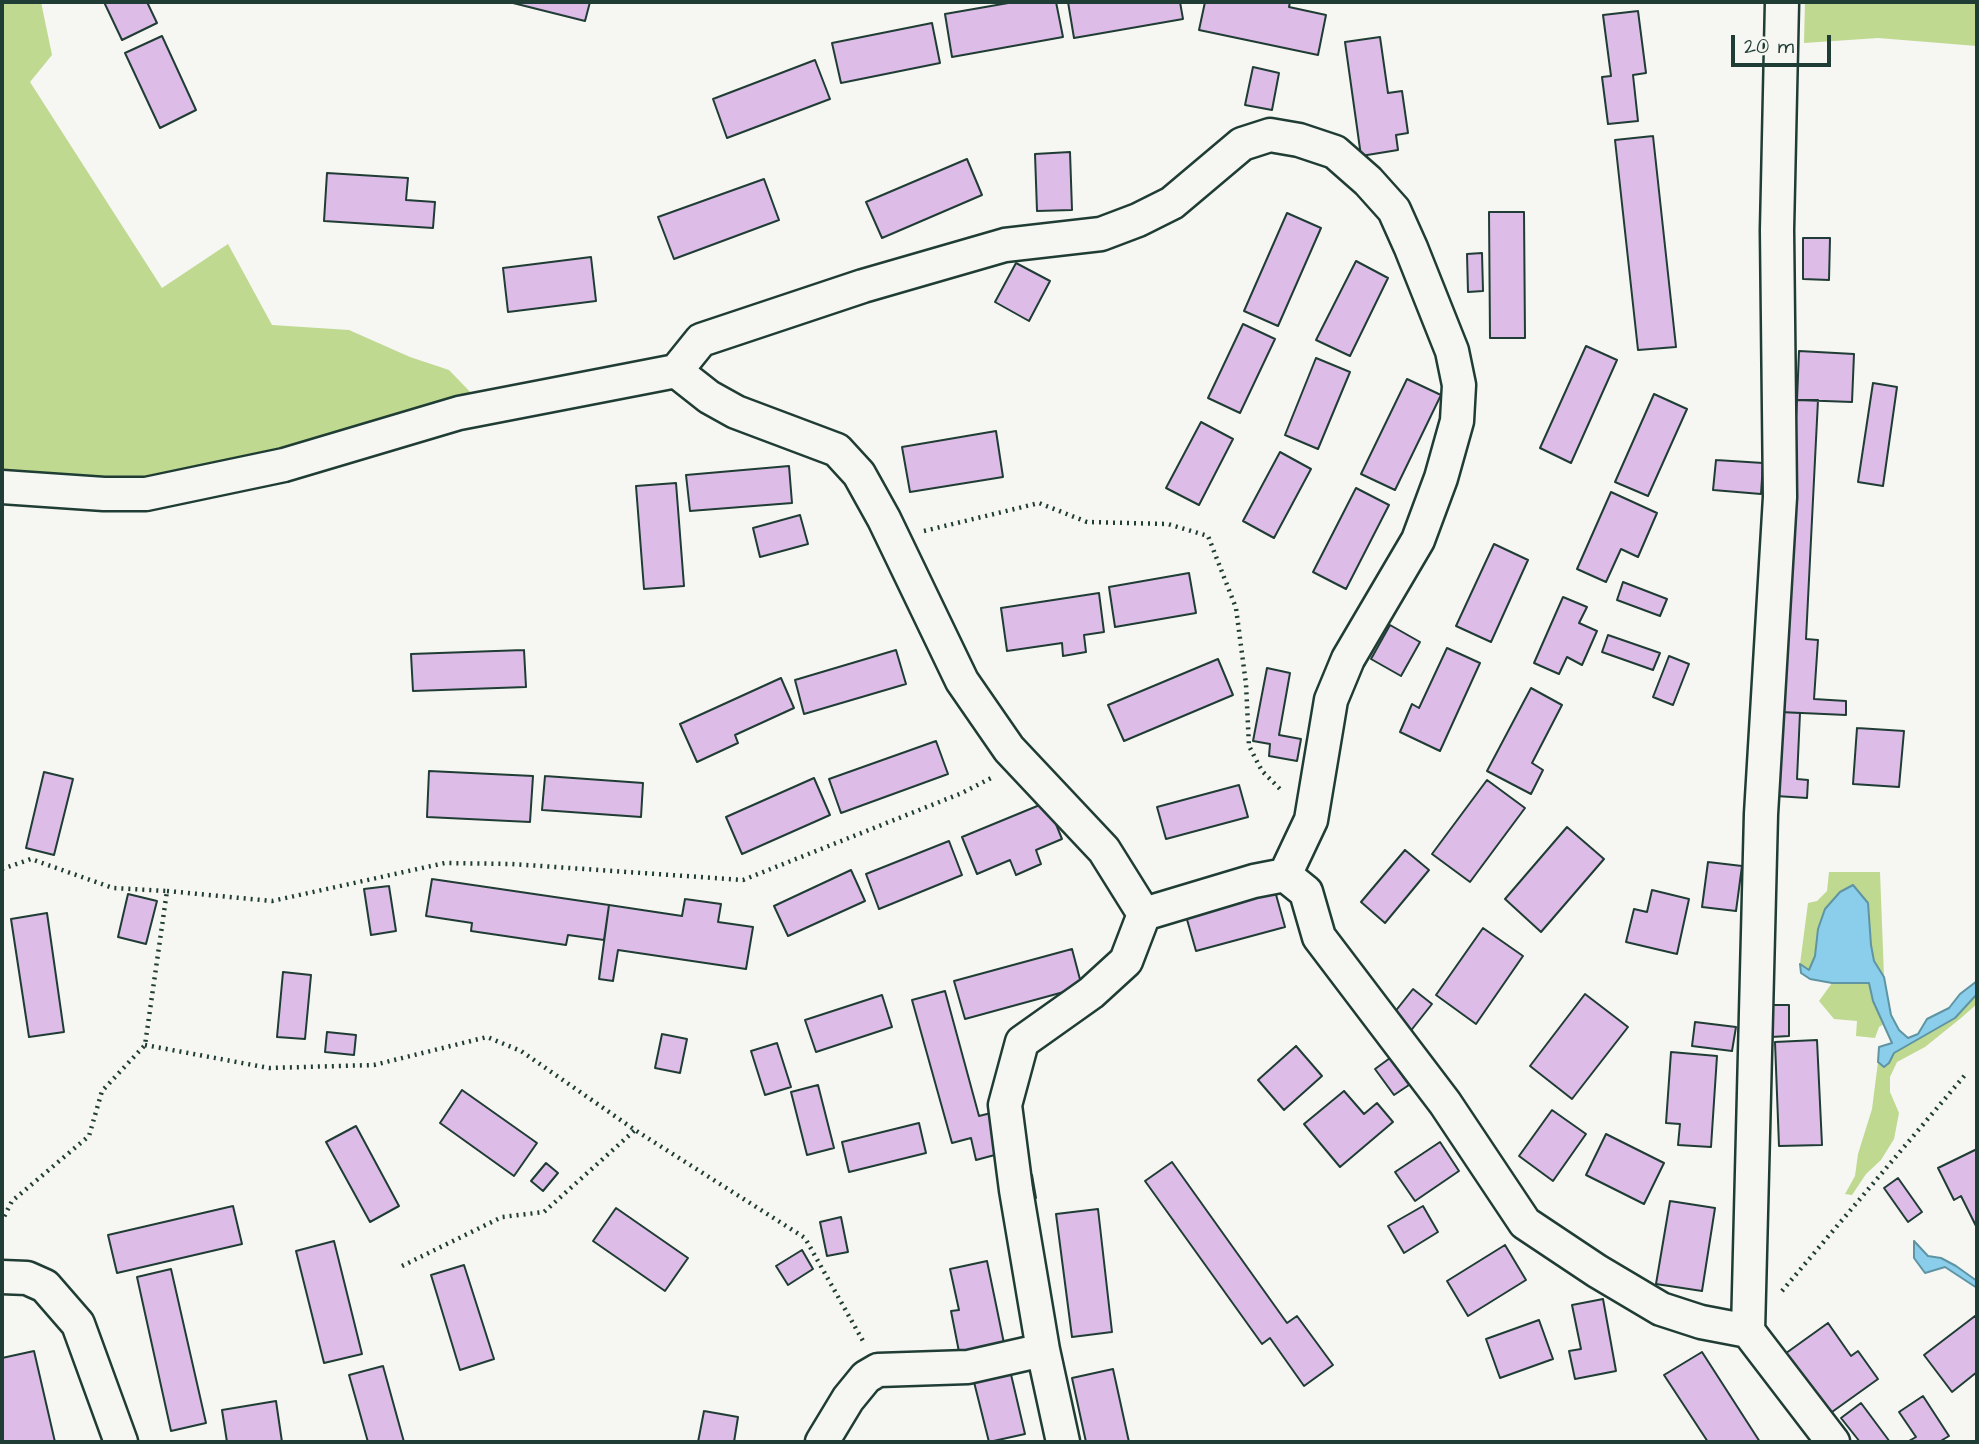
<!DOCTYPE html>
<style>
body{margin:0}
#map{position:relative;width:1979px;height:1444px;overflow:hidden;background:#f6f6f2;font-family:"Architects Daughter",sans-serif}
canvas{display:block}
.frame{position:absolute;inset:0;border:4px solid #1f3d34;pointer-events:none}
.scale{position:absolute;left:1731px;top:35px;width:100px;height:32px;box-sizing:border-box;border:4px solid #1f3d34;border-top:0;padding-left:9px;font-size:21px;line-height:24px;white-space:nowrap;color:#1f3d34;-webkit-text-stroke:5px #f6f6f2;paint-order:stroke}
</style>
<div id="map">
<canvas width="1979" height="1444"></canvas>
<div class="frame"></div>
<div class="scale">20 m</div>
</div>
<script>
const ctx = document.querySelector('canvas').getContext('2d');
ctx.lineJoin = 'round';
function fill(path, color) { ctx.fillStyle = color; ctx.fill(path, 'evenodd'); }
const poly = rows => new Path2D(rows.map(r => 'M' + r).join(''));
function trace(path, color, width, dash) { ctx.strokeStyle = color; ctx.lineWidth = width; ctx.lineCap = dash ? 'butt' : 'round'; ctx.setLineDash(dash || []); ctx.stroke(path); }
const green = poly([
 [2,2,41,2,52,55,30,82,162,288,228,244,272,325,349,330,410,357,449,370,475,397,449,407,139,488,2,480],
 [1805,2,1977,2,1977,46,1878,38,1804,43],
 [1829,872,1880,872,1884,977,1874,961,1871,945,1868,903,1818,929,1816,956,1809,970,1800,964,1808,903,1817,901,1827,891],
 [1832,983,1869,983,1873,1001,1884,1024,1879,1027,1875,1038,1856,1036,1857,1021,1834,1019,1819,1001],
 [1977,994,1977,1004,1961,1018,1925,1047,1897,1062,1890,1077,1890,1092,1899,1113,1894,1139,1881,1160,1866,1174,1852,1195,1845,1194,1855,1176,1858,1154,1872,1109,1878,1062,1883,1067,1889,1063,1894,1053,1955,1018]
]);
const water = poly([
 [1853,885,1868,903,1871,945,1874,961,1884,977,1891,1015,1899,1030,1908,1038,1918,1034,1927,1019,1949,1008,1960,994,1977,981,1977,994,1955,1018,1894,1053,1889,1063,1884,1067,1878,1062,1879,1047,1892,1043,1873,1001,1869,983,1832,983,1810,979,1801,973,1800,964,1809,970,1815,956,1818,929,1825,909,1840,892,1853,885],
 [1914,1241,1928,1256,1941,1258,1956,1266,1977,1281,1977,1288,1945,1267,1925,1273,1914,1258,1914,1241]
]);
const building = poly([
 [104,2,147,2,157,23,122,40,104,2],
 [509,2,590,2,585,21,509,2],
 [1014,2,1056,2,1063,37,952,57,945,14,1014,2],
 [1068,2,1180,2,1183,19,1074,38,1068,2],
 [1205,2,1290,2,1289,7,1326,15,1318,55,1199,30,1205,2],
 [1638,11,1646,73,1633,75,1638,121,1608,124,1602,77,1611,76,1603,15,1638,11],
 [932,23,940,63,841,83,832,43,932,23],
 [162,36,196,110,160,128,125,53,162,36],
 [1380,37,1388,93,1402,91,1408,133,1396,135,1398,150,1361,156,1345,42,1380,37],
 [815,60,830,99,727,138,713,99,815,60],
 [1253,67,1279,73,1272,110,1245,105,1253,67],
 [1653,136,1676,347,1638,350,1615,140,1653,136],
 [1070,152,1072,210,1037,211,1035,154,1070,152],
 [967,159,982,195,882,238,866,202,967,159],
 [327,173,408,178,406,200,435,202,433,228,324,221,327,173],
 [764,179,779,220,674,259,658,217,764,179],
 [1489,212,1524,212,1525,338,1490,338,1489,212],
 [1287,213,1321,228,1278,326,1244,311,1287,213],
 [1803,238,1830,238,1829,280,1803,279,1803,238],
 [1482,253,1483,291,1468,292,1467,254,1482,253],
 [591,257,596,301,508,312,503,268,591,257],
 [1356,261,1388,278,1350,356,1316,340,1356,261],
 [1016,263,1050,281,1029,321,995,302,1016,263],
 [1243,324,1275,339,1240,413,1208,398,1243,324],
 [1586,346,1617,360,1571,463,1540,448,1586,346],
 [1799,351,1854,354,1852,402,1797,400,1799,351],
 [1316,358,1350,372,1318,449,1285,435,1316,358],
 [1407,379,1441,395,1395,490,1361,474,1407,379],
 [1873,383,1897,387,1883,486,1858,482,1873,383],
 [1654,394,1687,409,1648,496,1615,482,1654,394],
 [1797,400,1818,400,1806,639,1818,640,1814,699,1846,701,1846,715,1780,712,1797,400],
 [1201,422,1233,439,1199,505,1166,488,1201,422],
 [996,431,1003,477,910,492,902,447,996,431],
 [1280,452,1311,469,1274,538,1243,521,1280,452],
 [1716,460,1763,463,1761,494,1713,490,1716,460],
 [789,466,792,503,690,511,686,475,789,466],
 [676,483,684,586,644,589,636,486,676,483],
 [1356,488,1389,505,1346,589,1313,572,1356,488],
 [1611,492,1657,513,1638,557,1621,549,1606,582,1577,569,1611,492],
 [800,515,808,544,760,557,753,528,800,515],
 [1494,544,1528,560,1491,642,1456,626,1494,544],
 [1189,573,1196,613,1115,627,1109,587,1189,573],
 [1623,582,1667,599,1660,616,1617,600,1623,582],
 [1099,593,1104,632,1084,635,1086,652,1063,656,1062,643,1007,651,1001,608,1099,593],
 [1563,597,1587,607,1579,623,1597,631,1582,665,1567,657,1559,674,1534,663,1563,597],
 [1390,625,1420,642,1401,676,1371,659,1390,625],
 [1608,635,1660,653,1653,670,1602,652,1608,635],
 [1447,648,1480,663,1440,751,1400,732,1412,704,1419,708,1447,648],
 [524,650,526,687,413,691,411,654,524,650],
 [896,650,906,684,804,714,795,680,896,650],
 [1669,656,1689,664,1673,705,1653,697,1669,656],
 [1218,659,1233,695,1124,741,1108,705,1218,659],
 [1267,668,1290,673,1279,735,1301,739,1297,761,1269,756,1270,744,1253,741,1267,668],
 [781,678,794,708,735,735,738,743,697,762,680,724,781,678],
 [1531,688,1562,705,1532,763,1543,770,1531,794,1487,771,1531,688],
 [1780,712,1800,713,1797,779,1808,780,1807,798,1776,796,1780,712],
 [1857,728,1904,731,1899,787,1853,784,1857,728],
 [936,741,948,774,841,813,829,779,936,741],
 [429,771,533,776,530,822,427,817,429,771],
 [44,772,73,779,54,855,26,848,44,772],
 [545,776,643,783,641,817,542,810,545,776],
 [814,778,830,815,742,854,726,817,814,778],
 [1487,780,1525,808,1470,882,1432,854,1487,780],
 [1239,785,1248,817,1166,839,1157,807,1239,785],
 [1047,802,1062,839,1036,850,1041,864,1016,875,1010,860,977,874,962,837,1047,802],
 [1567,827,1604,859,1541,932,1505,899,1567,827],
 [949,841,962,875,879,909,866,874,949,841],
 [1405,850,1429,870,1385,923,1361,902,1405,850],
 [1708,862,1742,866,1736,911,1702,907,1708,862],
 [851,870,865,901,788,936,774,906,851,870],
 [432,879,609,905,604,940,568,935,566,945,471,931,472,923,426,916,432,879],
 [389,886,396,931,371,935,364,889,389,886],
 [1652,890,1689,899,1677,954,1626,942,1634,909,1647,912,1652,890],
 [1275,891,1285,927,1196,951,1186,916,1275,891],
 [128,894,157,901,146,944,118,937,128,894],
 [685,899,721,904,718,922,753,927,746,969,618,950,613,981,599,979,609,905,682,916,685,899],
 [47,913,64,1032,29,1037,11,919,47,913],
 [1483,928,1523,956,1476,1024,1436,995,1483,928],
 [1072,949,1082,987,965,1019,954,981,1072,949],
 [283,972,311,975,305,1039,277,1037,283,972],
 [1413,989,1432,1004,1409,1033,1390,1018,1413,989],
 [945,991,979,1116,995,1112,1006,1152,976,1160,971,1138,952,1143,912,1000,945,991],
 [1585,994,1628,1027,1572,1099,1530,1066,1585,994],
 [882,995,892,1027,816,1052,805,1020,882,995],
 [1770,1005,1789,1005,1789,1036,1771,1037,1770,1005],
 [1695,1022,1736,1027,1732,1051,1692,1046,1695,1022],
 [327,1032,356,1035,354,1055,325,1052,327,1032],
 [662,1034,687,1039,680,1073,655,1068,662,1034],
 [1817,1040,1822,1145,1779,1146,1775,1042,1817,1040],
 [777,1043,791,1087,765,1095,751,1051,777,1043],
 [1296,1046,1322,1076,1284,1110,1258,1080,1296,1046],
 [1671,1052,1717,1056,1711,1147,1678,1145,1680,1124,1666,1123,1671,1052],
 [1390,1058,1409,1085,1394,1095,1375,1069,1390,1058],
 [818,1085,834,1148,807,1155,791,1092,818,1085],
 [462,1090,537,1143,514,1176,440,1123,462,1090],
 [1344,1091,1364,1114,1377,1103,1393,1122,1340,1167,1304,1124,1344,1091],
 [1552,1110,1586,1134,1553,1181,1519,1156,1552,1110],
 [919,1123,926,1153,849,1172,842,1142,919,1123],
 [356,1126,399,1206,370,1222,326,1142,356,1126],
 [1606,1134,1664,1163,1644,1204,1586,1175,1606,1134],
 [1440,1142,1459,1171,1415,1201,1395,1172,1440,1142],
 [1977,1149,1977,1225,1976,1226,1961,1196,1954,1200,1938,1168,1977,1149],
 [1172,1162,1287,1323,1297,1316,1333,1365,1304,1386,1270,1338,1262,1344,1145,1181,1172,1162],
 [546,1163,558,1173,543,1191,531,1181,546,1163],
 [1032,1175,1036,1198,1025,1200,1021,1177,1032,1175],
 [1898,1178,1922,1212,1908,1222,1884,1188,1898,1178],
 [1670,1201,1715,1208,1702,1291,1656,1284,1670,1201],
 [233,1206,242,1244,117,1273,108,1235,233,1206],
 [1423,1206,1438,1232,1404,1253,1388,1226,1423,1206],
 [616,1208,688,1258,665,1291,593,1241,616,1208],
 [1098,1209,1112,1332,1072,1337,1056,1214,1098,1209],
 [841,1217,848,1252,827,1256,820,1222,841,1217],
 [334,1241,362,1354,324,1363,296,1251,334,1241],
 [1505,1245,1526,1280,1468,1316,1447,1281,1505,1245],
 [802,1250,813,1269,788,1285,776,1266,802,1250],
 [987,1261,1006,1353,961,1362,951,1311,959,1310,950,1269,987,1261],
 [464,1265,494,1359,460,1370,431,1275,464,1265],
 [171,1269,206,1423,171,1431,137,1277,171,1269],
 [1603,1299,1616,1371,1575,1379,1569,1351,1581,1349,1572,1305,1603,1299],
 [1975,1316,1977,1319,1977,1372,1952,1392,1924,1355,1975,1316],
 [1539,1320,1553,1359,1500,1378,1486,1339,1539,1320],
 [1828,1323,1851,1356,1858,1351,1878,1379,1825,1417,1782,1356,1828,1323],
 [34,1351,55,1442,2,1442,2,1358,34,1351],
 [1702,1352,1760,1442,1708,1442,1664,1375,1702,1352],
 [383,1366,404,1442,368,1442,349,1375,383,1366],
 [1009,1366,1025,1434,989,1442,972,1374,1009,1366],
 [1113,1369,1129,1442,1086,1442,1072,1378,1113,1369],
 [1923,1396,1949,1436,1939,1442,1907,1442,1916,1437,1899,1412,1923,1396],
 [276,1401,282,1442,227,1442,222,1410,276,1401],
 [1861,1403,1890,1442,1860,1442,1841,1418,1861,1403],
 [704,1411,738,1417,734,1442,698,1442,704,1411]
]);
const path = poly([
 [924,531,1039,503,1087,522,1168,524,1208,536,1236,608,1246,684,1249,746,1262,771,1282,791],
 [2,869,31,859,113,888,167,891,145,1045,102,1091,89,1136,12,1201,2,1221],
 [167,891,272,901,445,863,512,864,743,880,962,793,993,777],
 [145,1045,269,1068,374,1065,487,1037,521,1051,635,1130,805,1238,863,1341],
 [402,1266,502,1217,544,1212,635,1130],
 [1782,1291,1965,1075]
]);
const minor = poly([
 [1782,2,1777,230,1780,497,1761,814,1748,1331,1833,1442],
 [676,371,701,340,863,286,1005,245,1101,234,1138,220,1172,203,1242,144,1270,135,1299,140,1335,152,1368,181,1394,210,1411,248,1452,351,1459,385,1457,421,1441,478,1418,540,1348,659,1331,700,1311,820,1285,875],
 [2,487,104,494,146,494,284,465,459,413,676,371,709,397,736,412,837,450,859,474,884,519,962,681,1009,749,1104,850,1144,914,1254,881,1285,875,1306,892,1319,937,1445,1103,1525,1223,1597,1271,1661,1309,1701,1322,1748,1331],
 [2,1277,27,1278,45,1286,78,1324,121,1442],
 [822,1442,848,1399,866,1377,878,1370,968,1367,1043,1350],
 [1063,1442,1043,1350,1016,1190,1005,1105,1022,1042,1091,993,1126,961,1144,914]
]);
fill(green, '#bfd990');
fill(water, '#8aceec');
trace(water, '#5f94a2', 2);
fill(building, '#ddbce8');
trace(building, '#1f3d34', 2);
trace(minor, '#1f3d34', 37);
trace(path, '#1f3d34', 4.5, [2, 5]);
trace(minor, '#f6f6f2', 32);
</script>
